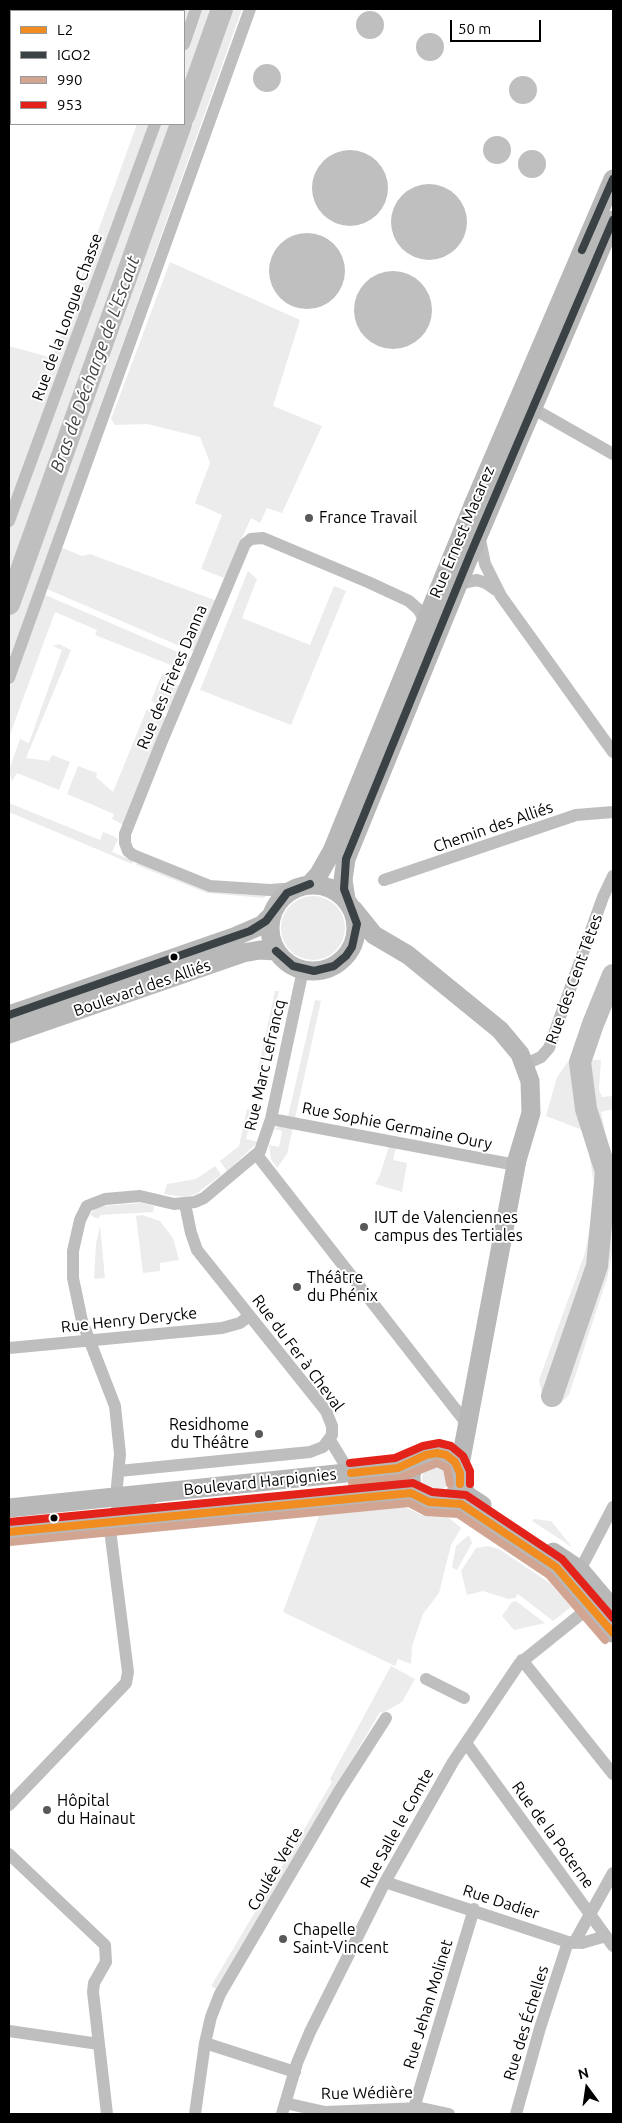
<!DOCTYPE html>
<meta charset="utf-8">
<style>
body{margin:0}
#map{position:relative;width:622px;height:2123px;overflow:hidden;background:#fff;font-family:Ubuntu,sans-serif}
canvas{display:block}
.frame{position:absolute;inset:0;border:10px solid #000;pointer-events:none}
.legend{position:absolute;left:10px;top:10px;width:175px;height:115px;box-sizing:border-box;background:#fff;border:1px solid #999;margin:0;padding:6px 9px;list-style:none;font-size:15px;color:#000}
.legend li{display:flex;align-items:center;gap:10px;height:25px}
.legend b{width:25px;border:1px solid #999}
.north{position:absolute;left:562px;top:2063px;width:50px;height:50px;-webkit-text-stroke:4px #fff;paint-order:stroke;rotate:346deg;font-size:14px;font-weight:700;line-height:20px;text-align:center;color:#000}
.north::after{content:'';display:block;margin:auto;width:18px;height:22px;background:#000;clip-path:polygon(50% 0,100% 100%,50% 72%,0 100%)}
.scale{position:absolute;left:450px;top:20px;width:91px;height:22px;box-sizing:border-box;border:2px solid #000;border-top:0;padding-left:6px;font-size:15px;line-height:18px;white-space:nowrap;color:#000;-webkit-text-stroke:4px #fff;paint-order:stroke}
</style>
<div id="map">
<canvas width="622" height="2123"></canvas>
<div class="frame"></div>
<ul class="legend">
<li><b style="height:6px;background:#f18c20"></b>L2</li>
<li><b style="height:6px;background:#3b4245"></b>IGO2</li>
<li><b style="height:6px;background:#d2a592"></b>990</li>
<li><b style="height:6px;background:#e32219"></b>953</li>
</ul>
<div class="north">N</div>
<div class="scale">50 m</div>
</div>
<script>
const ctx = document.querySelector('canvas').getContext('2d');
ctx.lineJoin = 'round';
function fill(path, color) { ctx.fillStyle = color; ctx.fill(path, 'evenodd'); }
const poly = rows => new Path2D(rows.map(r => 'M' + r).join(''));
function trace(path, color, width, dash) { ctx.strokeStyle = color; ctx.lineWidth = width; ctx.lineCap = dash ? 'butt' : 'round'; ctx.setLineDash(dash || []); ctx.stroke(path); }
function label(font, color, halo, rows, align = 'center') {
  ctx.font = font + ' Ubuntu,sans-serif'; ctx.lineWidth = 4; ctx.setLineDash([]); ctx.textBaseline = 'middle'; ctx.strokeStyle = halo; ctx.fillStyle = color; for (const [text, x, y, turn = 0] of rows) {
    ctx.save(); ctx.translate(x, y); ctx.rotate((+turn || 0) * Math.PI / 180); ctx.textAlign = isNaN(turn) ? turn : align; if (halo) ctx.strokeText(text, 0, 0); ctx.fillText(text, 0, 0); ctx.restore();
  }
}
const green = poly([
 [179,9,242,9,9,662,9,346,52,358,137,124,184,124,184,11,178,11],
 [170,262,300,320,273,406,322,426,282,513,267,508,260,523,251,518,224,578,201,569,222,515,195,503,210,463,200,437,147,424,115,425,111,419],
 [60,547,82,556,90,554,217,601,196,653,47,589],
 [248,571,257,579,242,618,310,645,334,586,346,591,291,725,200,690],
 [43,594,194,659,190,669,183,665,181,669,95,635,97,630,55,612,9,737,9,690],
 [59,644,71,650,26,758,49,761,52,755,70,762,59,790,17,773,12,781,9,770,20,739,29,743,62,650,53,646],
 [162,674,176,681,175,684,182,687,172,711,151,701],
 [147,709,168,719,124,825,112,819,114,814,67,794,78,766,97,773,96,777,113,792],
 [9,803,100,840,103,832,113,836,118,839,112,852,133,861,132,864,9,812],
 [137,863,266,895,264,898,207,893,136,865],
 '281 928a32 32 0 1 1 64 0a32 32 0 1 1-64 0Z',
 [275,991,279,991,262,1070,258,1069],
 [315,1000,321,1001,295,1118,288,1116],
 [570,1059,601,1060,599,1090,602,1097,613,1096,613,1109,601,1112,613,1168,613,1248,608,1275,569,1395,561,1403,542,1394,539,1380,585,1253,596,1195,585,1131,546,1116,557,1077],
 [247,1109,253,1111,246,1139,258,1142,227,1171,220,1161,239,1146],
 [278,1127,293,1127,287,1154,277,1168,271,1159,269,1145,279,1147,282,1131,274,1129],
 [389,1146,396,1147,393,1160,407,1163,402,1192,375,1184,380,1175],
 [215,1166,221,1175,196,1194,185,1197,164,1194,167,1184,196,1179],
 [142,1203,154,1206,153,1212,101,1215,98,1219,90,1215,95,1208,102,1206],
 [142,1215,160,1221,173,1238,179,1260,160,1263,160,1271,143,1273,136,1216],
 [100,1226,105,1278,94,1279,96,1244],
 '422 1479a13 13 0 1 1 26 0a13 13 0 1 1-26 0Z',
 [379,1505,401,1505,421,1515,448,1517,461,1528,451,1545,439,1593,423,1614,412,1646,411,1664,398,1659,395,1666,283,1612,321,1510],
 [534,1519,551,1521,572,1547,532,1521],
 [469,1535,472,1543,457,1570,452,1567,456,1546],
 [488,1546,499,1549,551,1584,571,1607,553,1621,518,1594,515,1598,508,1599,483,1591,467,1595,461,1571,476,1548],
 [516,1601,545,1623,514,1630,502,1616,512,1602],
 [391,1666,415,1679,402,1702,383,1713,380,1712,216,1989,211,1986,332,1782,330,1779]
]);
const water = poly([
 '356 25a14 14 0 1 1 28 0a14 14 0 1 1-28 0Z',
 '416 47a14 14 0 1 1 28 0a14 14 0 1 1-28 0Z',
 '253 78a14 14 0 1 1 28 0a14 14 0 1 1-28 0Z',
 '509 90a14 14 0 1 1 28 0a14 14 0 1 1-28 0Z',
 '483 150a14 14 0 1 1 28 0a14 14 0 1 1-28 0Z',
 '312 188a38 38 0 1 1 76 0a38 38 0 1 1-76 0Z',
 '518 164a14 14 0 1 1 28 0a14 14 0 1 1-28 0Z',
 '391 222a38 38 0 1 1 76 0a38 38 0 1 1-76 0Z',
 '269 271a38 38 0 1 1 76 0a38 38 0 1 1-76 0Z',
 '354 310a39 39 0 1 1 78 0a39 39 0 1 1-78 0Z'
]);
const river = poly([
 [184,116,222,9],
 [9,604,181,124],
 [552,1396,597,1266,606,1172,586,1109,580,1062,593,1024,613,975]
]);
const street = poly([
 [184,44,196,9],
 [532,408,613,454],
 [9,521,155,124],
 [479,535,485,564,501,596,613,752],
 [457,587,467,582,477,580,486,583,496,590],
 [9,678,250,9],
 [384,880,576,815,613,812],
 [297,888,270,890,210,886,133,855,128,851,125,843,125,834,162,741,245,544,251,539,263,538,368,582,409,601,419,610,425,622],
 [526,1064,541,1057,549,1048,603,897,613,876],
 [271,1119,516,1165],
 [257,1155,467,1424],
 [9,1348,222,1328,240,1323,249,1316],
 [330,1440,350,1473],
 [119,1471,310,1452,323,1447,332,1435,332,1426,326,1411,197,1250,191,1233,185,1204],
 [116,1497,120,1454,115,1406,82,1321,73,1278,73,1251,80,1220,87,1206,105,1199,140,1196,174,1204,195,1202,204,1198,260,1151,271,1119,303,970],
 [580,1570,613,1507],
 [522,1660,613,1774],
 [426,1679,464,1698],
 [466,1743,613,1946],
 [9,1805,126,1683,128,1672,109,1522,118,1508,142,1505,158,1494],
 [9,1854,105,1945,106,1962,94,1983,93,1992,107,2114],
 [385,1882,568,1942,582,1943,606,1936],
 [574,1943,613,1873],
 [9,2031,99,2044],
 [205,2043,295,2072],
 [285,2103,325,2112,421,2108,449,2114],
 [414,2108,474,1909],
 [195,2114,205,2043,211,2017,220,1994,338,1793,386,1718],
 [282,2114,297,2063,310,2032,385,1882,453,1762,519,1664,591,1606],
 [516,2114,540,2028,568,1942]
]);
const secondary = poly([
 [310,884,319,874,332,851,474,503,613,179],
 '270 928a43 43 0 1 1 86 0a43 43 0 1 1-86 0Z',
 [346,899,343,880,346,859,470,555,613,220],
 [353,909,374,935,408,955,500,1030,520,1054,530,1081,531,1113,517,1160,459,1470],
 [9,1015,234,937,262,925,271,916],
 [9,1034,243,953,260,950,276,951],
 '411 1478a25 25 0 1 1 50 0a25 25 0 1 1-50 0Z',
 [460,1484,468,1496,482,1505],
 [443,1502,455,1502,464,1506,556,1567,613,1633],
 [9,1508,394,1468,419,1460],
 [9,1532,397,1493,417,1494],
 [553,1552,580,1570,613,1609]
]);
const bus1 = poly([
 [351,1473,398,1468,426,1455,437,1453,446,1455,455,1462,460,1473,460,1484],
 [9,1532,411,1493,429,1502,461,1504,556,1567,613,1633]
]);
const bus2 = poly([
 [582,250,613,179],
 [276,951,293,966,314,971,334,966,346,956,352,947,357,924,344,889,346,859,470,555,613,220],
 [9,1015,250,931,266,921,287,893,310,884]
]);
const bus3 = poly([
 [352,1483,400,1478,437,1463,447,1468,450,1484],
 [10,1542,409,1503,426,1512,458,1514,549,1575,605,1640]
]);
const bus4 = poly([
 [350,1463,395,1458,423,1446,439,1443,451,1446,463,1456,470,1471,470,1484],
 [9,1522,413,1483,432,1492,466,1495,562,1559,613,1618]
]);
const markers = [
 [309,518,5,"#595959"],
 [174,957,4.5,"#000"],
 [364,1227,5,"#595959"],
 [297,1287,5,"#595959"],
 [259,1434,5,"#595959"],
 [54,1518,4.5,"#000"],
 [47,1810,5,"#595959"],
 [283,1939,5,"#595959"]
];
const streetNames = [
 ["Rue de la Longue Chasse",67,317,-70],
 ["Rue Ernest Macarez",462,532,-67],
 ["Rue des Frères Danna",172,677,-67],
 ["Chemin des Alliés",493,827,-19],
 ["Rue des Cent Têtes",574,979,-70],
 ["Boulevard des Alliés",142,988,-19],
 ["Rue Marc Lefrancq",265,1065,-77],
 ["Rue Sophie Germaine Oury",397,1126,11],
 ["Rue Henry Derycke",129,1320,-6],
 ["Rue du Fer à Cheval",298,1353,53],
 ["Boulevard Harpignies",260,1482,-6],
 ["Rue Salle le Comte",397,1828,-61],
 ["Rue de la Poterne",553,1835,54],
 ["Coulée Verte",275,1869,-60],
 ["Rue Dadier",501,1902,18],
 ["Rue Jehan Molinet",428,2004,-73],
 ["Rue des Échelles",526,2023,-73],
 ["Rue Wédière",367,2093,-1]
];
const poiNames = [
 ["France Travail",319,518],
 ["IUT de Valenciennes",374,1218],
 ["campus des Tertiales",374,1236],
 ["Théâtre",307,1278],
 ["du Phénix",307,1296],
 ["Residhome",249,1425,"right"],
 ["du Théâtre",249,1443,"right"],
 ["Hôpital",57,1801],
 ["du Hainaut",57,1819],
 ["Chapelle",293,1930],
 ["Saint-Vincent",293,1948]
];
const waterNames = [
 ["Bras de Décharge de L'Escaut",95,364,-70]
];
fill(green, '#ececec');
fill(water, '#bfbfbf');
trace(river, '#bfbfbf', 22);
trace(street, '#bebebe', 12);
trace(secondary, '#b8b8b8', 19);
trace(bus1, '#f18c20', 8);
trace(bus2, '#3b4245', 8);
trace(bus3, '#d2a592', 8);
trace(bus4, '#e32219', 8);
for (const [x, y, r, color] of markers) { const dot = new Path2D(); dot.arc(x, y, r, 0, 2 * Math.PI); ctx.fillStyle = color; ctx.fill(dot); trace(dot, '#fff', 2); }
label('16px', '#000', '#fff', streetNames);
label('16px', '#000', '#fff', poiNames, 'left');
label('italic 18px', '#444', '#fff', waterNames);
</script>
